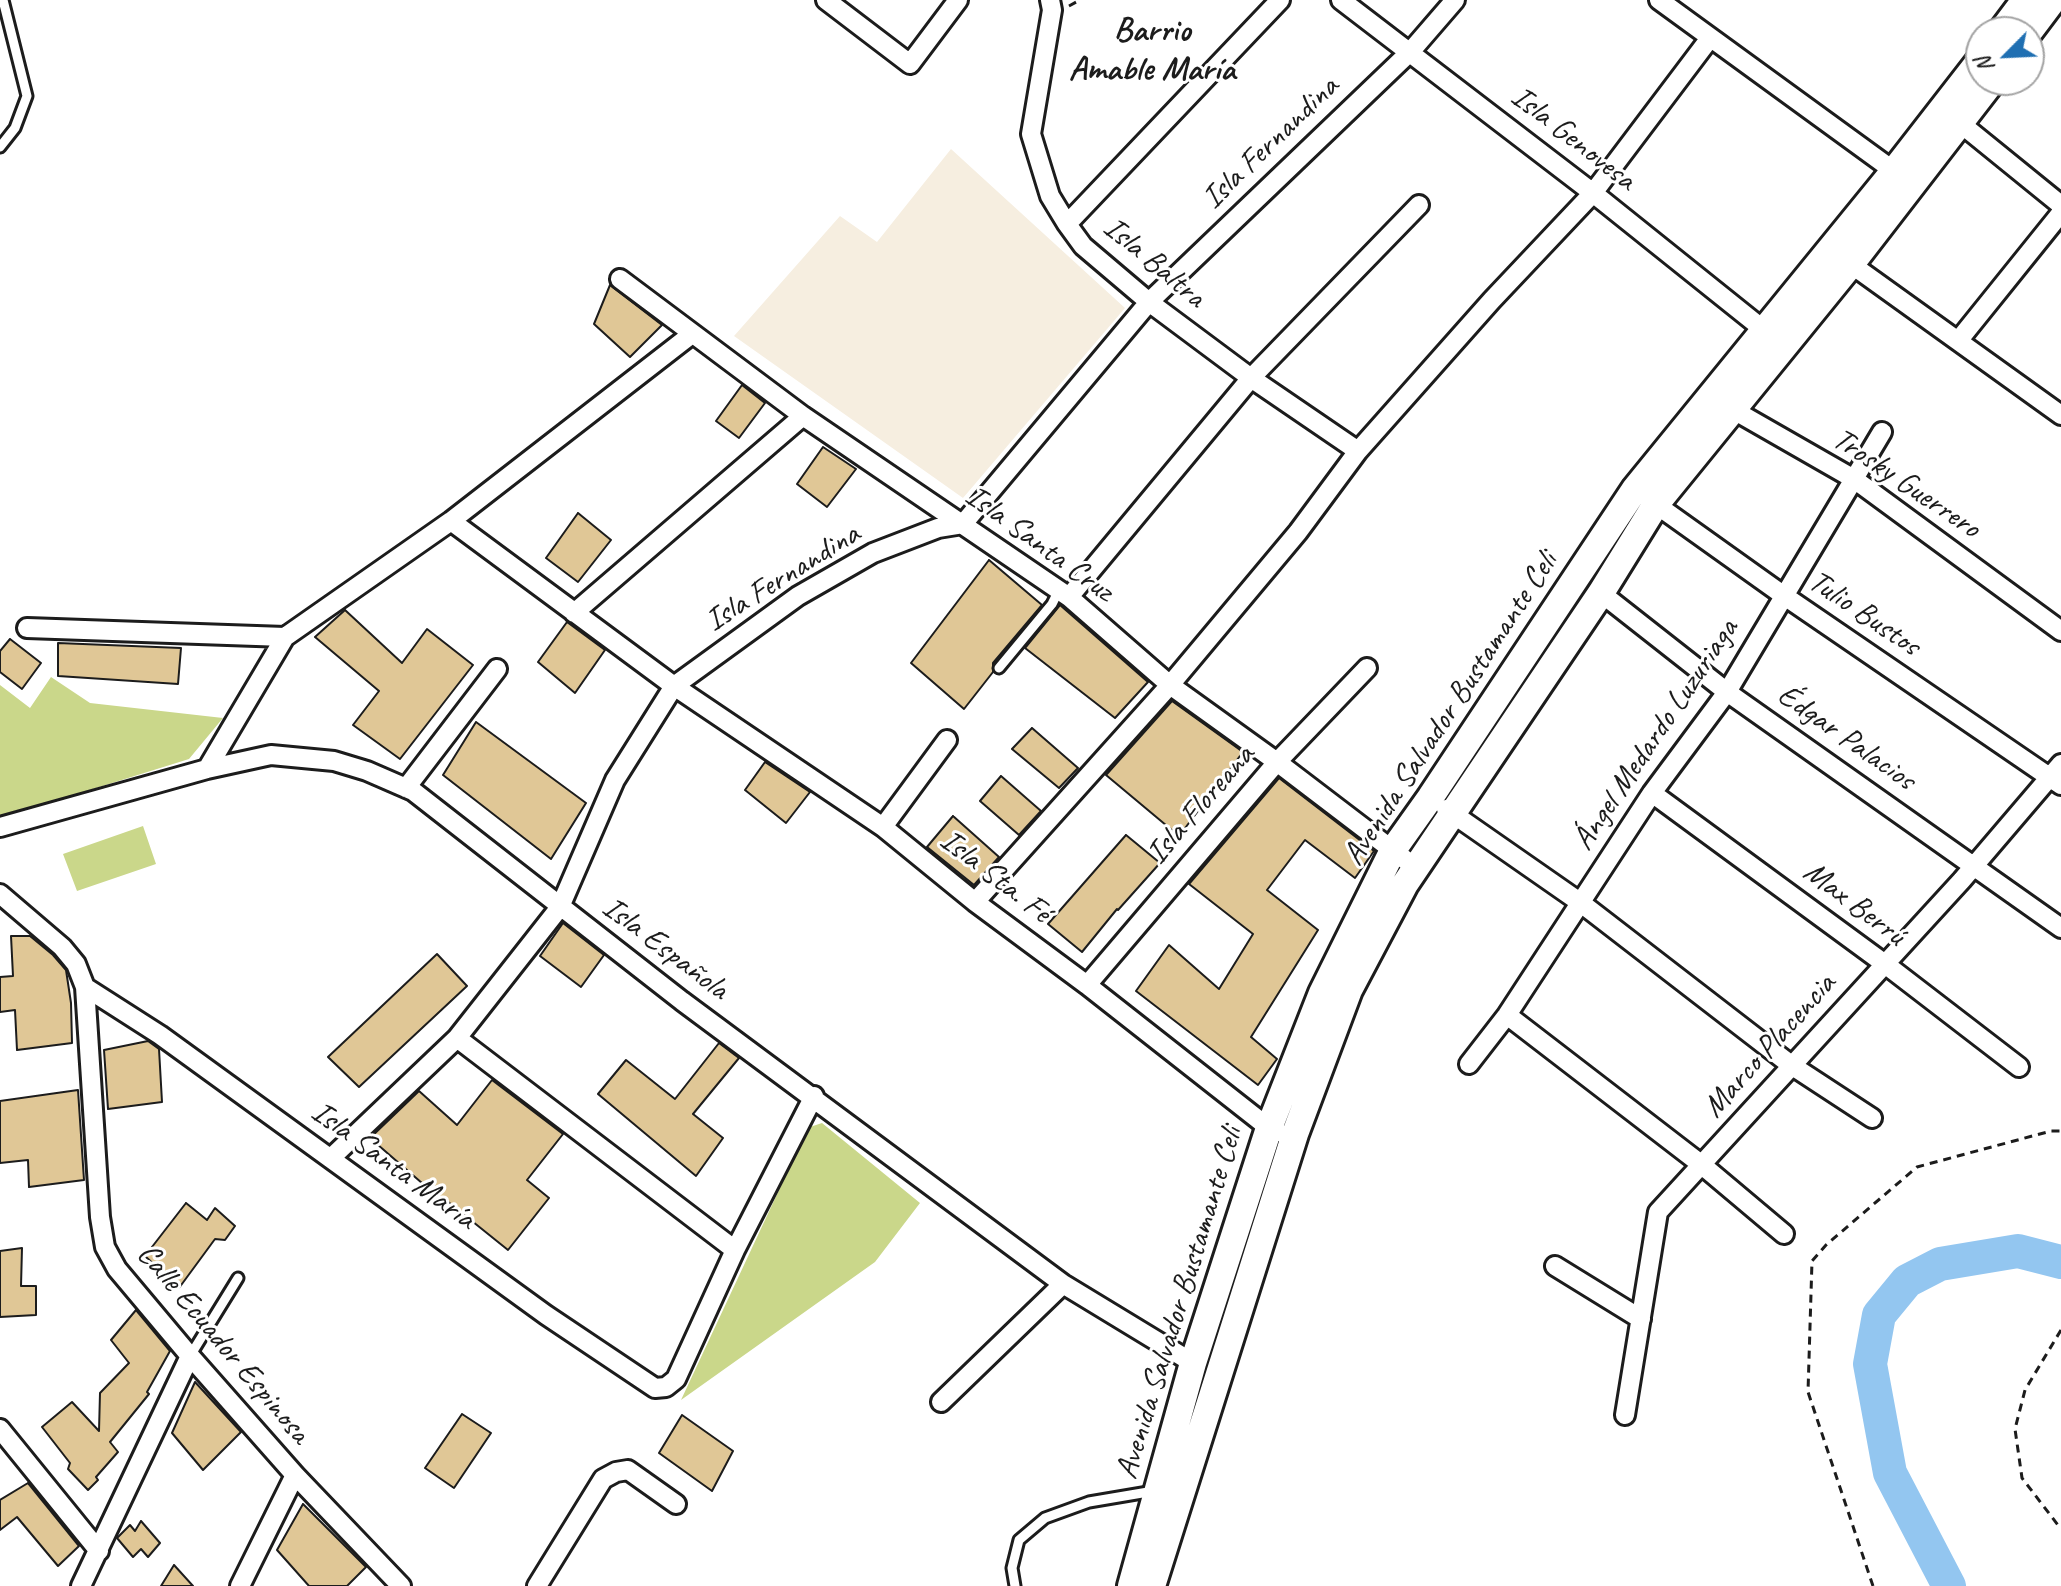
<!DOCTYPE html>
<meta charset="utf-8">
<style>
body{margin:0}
#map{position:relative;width:2061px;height:1586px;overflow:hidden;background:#fff;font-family:Caveat,sans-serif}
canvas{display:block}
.north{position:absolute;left:1965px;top:16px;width:80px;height:80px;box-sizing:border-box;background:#fff;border:2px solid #a4a4a4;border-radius:50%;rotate:246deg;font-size:22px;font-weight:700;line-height:32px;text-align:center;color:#1c1c1c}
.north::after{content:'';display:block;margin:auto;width:28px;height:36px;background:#1f6fb2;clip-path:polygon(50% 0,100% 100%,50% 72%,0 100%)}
</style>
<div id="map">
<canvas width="2061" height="1586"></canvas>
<div class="north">N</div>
</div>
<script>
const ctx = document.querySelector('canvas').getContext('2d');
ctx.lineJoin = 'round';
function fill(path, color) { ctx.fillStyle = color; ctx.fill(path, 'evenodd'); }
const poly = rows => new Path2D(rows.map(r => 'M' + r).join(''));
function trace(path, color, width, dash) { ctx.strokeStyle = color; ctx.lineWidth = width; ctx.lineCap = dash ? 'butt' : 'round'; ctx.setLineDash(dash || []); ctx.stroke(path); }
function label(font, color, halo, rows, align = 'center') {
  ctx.font = font + ' Caveat,sans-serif'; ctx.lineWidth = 6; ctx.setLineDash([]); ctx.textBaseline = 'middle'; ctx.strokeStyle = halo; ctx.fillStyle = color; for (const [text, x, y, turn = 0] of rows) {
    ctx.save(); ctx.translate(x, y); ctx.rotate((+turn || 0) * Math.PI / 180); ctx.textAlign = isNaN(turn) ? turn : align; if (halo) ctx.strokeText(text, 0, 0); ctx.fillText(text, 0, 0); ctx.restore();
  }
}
const built = poly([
 [951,149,1125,308,963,498,734,336,840,216,877,242]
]);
const green = poly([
 [51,677,90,703,223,718,189,759,0,818,0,685,30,708],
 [143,826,156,864,77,891,63,854],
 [822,1123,920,1203,875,1262,681,1400,800,1145,810,1127]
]);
const river = poly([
 [1949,1586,1890,1473,1870,1364,1879,1315,1907,1281,1940,1264,2018,1251,2061,1262]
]);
const building = poly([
 [610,285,662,325,630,357,594,324,610,285],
 [742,385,765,403,739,438,716,421,742,385],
 [823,447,856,469,827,507,797,484,823,447],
 [578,513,611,540,578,582,546,558,578,513],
 [989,560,1042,605,993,663,993,672,964,709,911,663,989,560],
 [1060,605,1148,682,1115,718,1025,648,1060,605],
 [345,610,402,663,427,629,473,665,400,759,353,725,379,691,315,637,345,610],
 [567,622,605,650,575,693,538,662,567,622],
 [10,639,41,663,22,689,0,672,0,651,10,639],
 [58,643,181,648,178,684,58,676,58,643],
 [1172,701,1243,752,1179,836,1106,775,1172,701],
 [476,722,586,803,551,859,443,775,476,722],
 [1032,728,1078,768,1059,788,1012,749,1032,728],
 [765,762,810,792,786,823,745,790,765,762],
 [1001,776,1041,811,1019,835,980,801,1001,776],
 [1279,778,1374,851,1355,878,1305,840,1267,890,1318,930,1251,1037,1277,1059,1258,1085,1136,991,1169,945,1219,989,1253,934,1189,884,1279,778],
 [953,816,999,857,974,885,927,847,953,816],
 [1126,835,1160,863,1118,910,1117,909,1082,952,1048,924,1126,835],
 [563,923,604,955,581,987,540,956,563,923],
 [11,936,30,936,53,955,66,970,71,1003,72,1043,17,1050,15,1010,0,1012,0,977,13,976,11,936],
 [437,954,467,986,359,1087,328,1057,437,954],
 [148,1041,159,1049,162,1102,108,1109,104,1050,148,1041],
 [719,1043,739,1058,693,1114,723,1138,696,1176,598,1094,626,1060,675,1099,719,1043],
 [492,1080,563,1134,527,1180,549,1198,508,1250,447,1201,445,1203,370,1138,419,1091,457,1125,492,1080],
 [78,1090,84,1180,29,1187,28,1160,0,1163,0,1101,78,1090],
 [186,1203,207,1220,215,1208,235,1226,225,1240,215,1239,179,1288,145,1256,186,1203],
 [22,1248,21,1286,36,1286,36,1315,0,1317,0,1251,22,1248],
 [136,1310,170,1351,147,1392,149,1394,110,1442,118,1452,96,1477,98,1480,88,1490,68,1469,70,1463,42,1427,72,1402,99,1431,100,1393,129,1363,111,1340,136,1310],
 [195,1382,241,1432,203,1470,172,1433,195,1382],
 [462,1414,491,1433,454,1488,425,1468,462,1414],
 [682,1415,733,1451,712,1491,659,1453,682,1415],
 [28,1483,79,1546,58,1566,17,1517,0,1530,0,1500,28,1483],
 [303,1504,366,1567,347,1586,309,1586,277,1550,303,1504],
 [141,1521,160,1543,148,1557,141,1549,133,1557,117,1538,130,1525,135,1531,141,1521],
 [174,1565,193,1586,161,1586,174,1565]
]);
const path = poly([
 [1069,6,1080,0],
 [2061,1330,2025,1390,2015,1429,2022,1478,2061,1529],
 [1873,1586,1808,1392,1812,1261,1826,1245,1917,1167,2051,1131,2061,1131]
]);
const lane = poly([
 [0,147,15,128,27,96,3,0],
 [999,668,1052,604,1058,592],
 [190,1356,238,1278],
 [1015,1586,1012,1568,1019,1540,1045,1518,1089,1502,1154,1491]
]);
const street = poly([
 [826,0,910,64,958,0],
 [1050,0,1052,10,1031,134,1050,196,1067,224,1083,246,1149,302,1251,378,1358,451],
 [1341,0,1593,193,1764,330],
 [1659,0,1894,171],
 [1960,123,2061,205],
 [1067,224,1280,0],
 [1841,257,2061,415],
 [620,279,803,416,1069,597,1170,685,1277,762,1416,868],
 [1958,341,2061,213],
 [1723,404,1854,479,2061,631],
 [1647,498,1783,595,2061,785],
 [451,521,674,686,883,827,975,902,1087,985,1269,1128,1278,1132],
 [1601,593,1727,692,2061,928],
 [1069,597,1251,378,1419,205],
 [574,613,803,416],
 [27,628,285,637],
 [207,769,285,637,451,521,692,334],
 [406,788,497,669],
 [1652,793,1885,964,2019,1067],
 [1446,809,1581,903,1791,1065,1872,1118],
 [0,827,207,769,271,755,334,761,367,771,413,791,682,1001,1063,1284,1193,1363],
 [883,827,947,740],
 [0,894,62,947,76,964,85,987,100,1217,105,1247,117,1269,190,1356,295,1475,401,1586],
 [975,902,1170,685,1298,532,1358,451,1492,300,1593,193,1710,38],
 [1087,985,1277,762,1367,668],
 [85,987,160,1035,546,1315,655,1388,666,1387,676,1379,735,1250,814,1096],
 [1507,1015,1702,1165,1784,1234],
 [457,1038,735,1250],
 [1469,1064,1507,1015,1652,793,1727,692,1882,432],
 [331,1158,457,1038,560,907,615,780,674,686,798,596,873,553,938,528,963,524,1149,302,1411,51,1455,0],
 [1555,1266,1641,1319],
 [941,1402,1063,1284],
 [1625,1415,1658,1212,1962,880,2061,764],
 [0,1429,99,1551],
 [81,1586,190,1356],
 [240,1586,295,1475],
 [537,1586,603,1479,616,1472,628,1470,676,1504]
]);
const secondary = poly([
 [2001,32,2025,0],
 [2029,32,2053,0],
 [1131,1586,1193,1363,1269,1128,1322,993,1393,850,1430,798,1635,489,1894,171,1981,59],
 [1152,1586,1295,1134,1349,990,1405,884,1601,593,1656,504,1851,264,1993,80]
]);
const streetNames = [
 ["Isla Genovesa",1573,139,38],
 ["Isla Fernandina",1271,143,-44],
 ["Isla Baltra",1154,263,40],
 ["Trosky Guerrero",1906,484,34],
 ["Isla Santa Cruz",1039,544,36],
 ["Isla Fernandina",783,578,-32],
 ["Tulio Bustos",1864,614,34],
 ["Avenida Salvador Bustamante Celi",1451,709,-57],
 ["Ángel Medardo Luzuriaga",1656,735,-56],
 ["Édgar Palacios",1846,738,35],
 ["Isla Floreana",1201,805,-49],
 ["Isla Sta. Fé",995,877,38],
 ["Max Berrú",1854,904,37],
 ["Isla Española",665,949,37],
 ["Marco Placencia",1770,1046,-48],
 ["Isla Santa María",393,1166,36],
 ["Avenida Salvador Bustamante Celi",1180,1303,-73],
 ["Calle Ecuador Espinosa",223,1344,50]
];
const neighbourhoodNames = [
 ["Barrio",1152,31],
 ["Amable María",1152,70]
];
fill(built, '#f6eee0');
fill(green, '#cad78a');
trace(river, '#93c6f0', 34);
fill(building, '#e0c796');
trace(building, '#1c1c1c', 2);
trace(lane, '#1c1c1c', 15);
trace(street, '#1c1c1c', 24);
trace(secondary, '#1c1c1c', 32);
trace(path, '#1c1c1c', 3, [8, 6]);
trace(lane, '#fff', 9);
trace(street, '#fff', 18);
trace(secondary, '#fff', 26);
label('32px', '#1c1c1c', '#fff', streetNames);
label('bold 34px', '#1c1c1c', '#fff', neighbourhoodNames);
</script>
